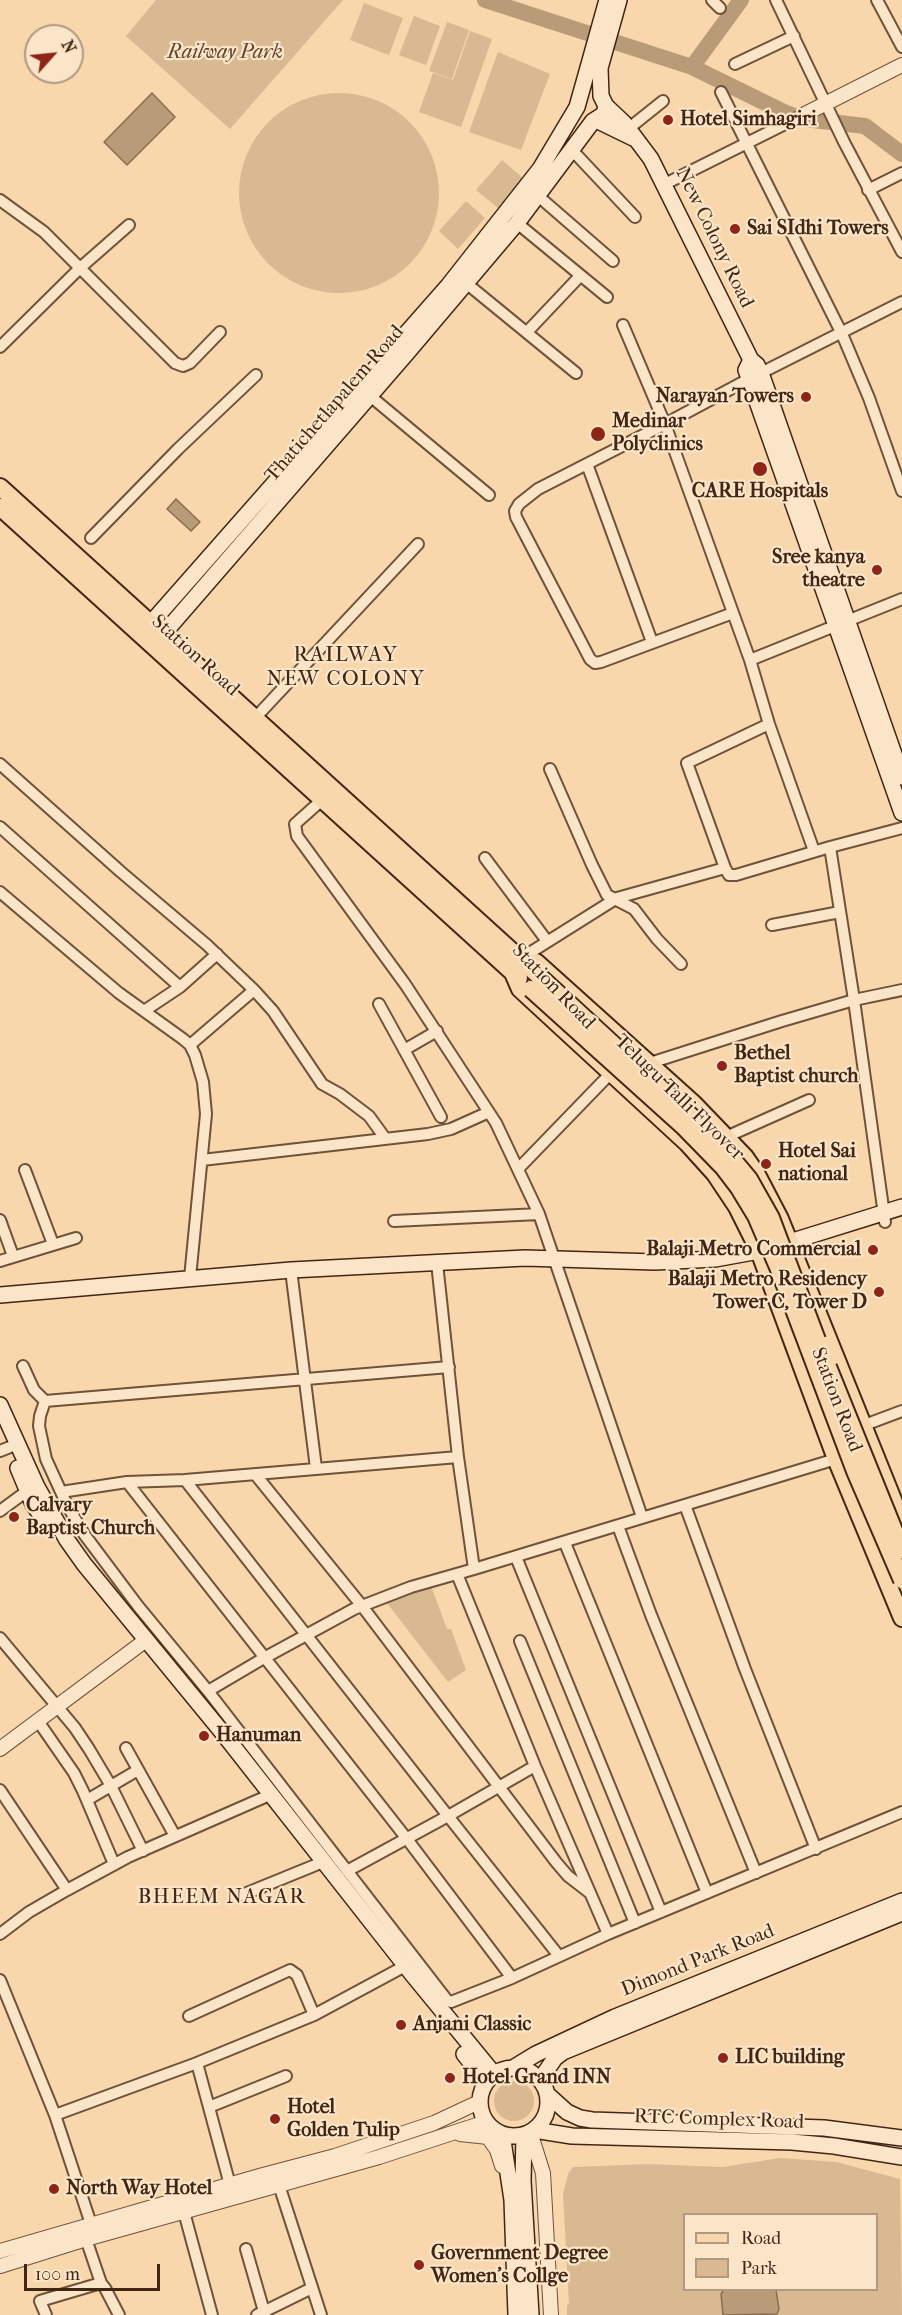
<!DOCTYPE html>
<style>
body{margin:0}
#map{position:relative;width:902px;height:2315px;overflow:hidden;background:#f7d7ab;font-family:"IM FELL French Canon",serif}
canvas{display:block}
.legend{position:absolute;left:683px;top:2213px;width:195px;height:78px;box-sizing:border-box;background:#fae5c8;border:2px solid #b09980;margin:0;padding:8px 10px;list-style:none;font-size:18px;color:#422615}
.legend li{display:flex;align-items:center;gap:12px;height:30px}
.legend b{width:30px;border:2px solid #b09980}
.north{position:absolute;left:24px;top:24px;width:60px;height:60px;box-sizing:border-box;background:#fae5c8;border:2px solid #b09980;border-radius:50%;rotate:63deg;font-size:16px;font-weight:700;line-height:24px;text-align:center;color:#422615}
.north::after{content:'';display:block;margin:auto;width:21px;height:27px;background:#8f2418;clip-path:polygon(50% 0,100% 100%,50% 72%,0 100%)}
.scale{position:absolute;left:24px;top:2264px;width:136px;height:27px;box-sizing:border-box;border:3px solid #422615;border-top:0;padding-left:8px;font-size:18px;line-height:21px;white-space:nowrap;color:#422615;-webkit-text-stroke:4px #fae5c8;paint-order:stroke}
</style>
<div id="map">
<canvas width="902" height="2315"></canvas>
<ul class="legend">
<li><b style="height:8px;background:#f7d7ab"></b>Road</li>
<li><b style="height:16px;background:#d8b992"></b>Park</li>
</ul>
<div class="north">N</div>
<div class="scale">100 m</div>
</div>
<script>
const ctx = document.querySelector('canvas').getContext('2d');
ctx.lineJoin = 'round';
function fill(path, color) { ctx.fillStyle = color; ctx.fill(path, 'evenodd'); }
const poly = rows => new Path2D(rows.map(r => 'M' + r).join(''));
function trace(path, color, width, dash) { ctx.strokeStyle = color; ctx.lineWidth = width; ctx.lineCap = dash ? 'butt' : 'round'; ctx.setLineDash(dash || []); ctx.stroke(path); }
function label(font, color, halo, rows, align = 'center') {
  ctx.font = font + ' "IM FELL French Canon",serif'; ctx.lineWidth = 4.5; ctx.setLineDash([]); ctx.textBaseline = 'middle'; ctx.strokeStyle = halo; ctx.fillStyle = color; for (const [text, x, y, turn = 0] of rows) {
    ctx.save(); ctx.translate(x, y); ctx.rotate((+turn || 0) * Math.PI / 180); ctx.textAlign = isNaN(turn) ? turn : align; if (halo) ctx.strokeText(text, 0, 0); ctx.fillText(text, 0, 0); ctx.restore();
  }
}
const green = poly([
 [156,0,343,0,230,129,126,36],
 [364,3,403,18,389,55,350,40],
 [414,16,440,26,426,65,399,55],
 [447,22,469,30,452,79,429,71],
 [470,31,492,39,461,127,419,112,433,73,453,80],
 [498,52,550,74,521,150,469,132],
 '239 193a100 100 0 1 1 200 0a100 100 0 1 1-200 0Z',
 [502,160,524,179,498,208,476,190],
 [466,201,485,218,458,249,439,231],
 [431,1586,447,1629,451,1629,466,1670,448,1682,387,1603],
 '494 2101a20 20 0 1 1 40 0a20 20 0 1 1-40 0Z',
 [780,2158,836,2162,900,2179,902,2315,567,2315,567,2305,569,2304,563,2194,568,2174,573,2167,648,2164,723,2167],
 [684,2214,876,2214,876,2290,684,2290]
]);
const water = poly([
 [152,93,175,117,127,165,104,142,152,93],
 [176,499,200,522,191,531,167,509,176,499],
 [724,2290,776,2290,779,2309,777,2314,723,2315,721,2294,724,2290]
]);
const river = poly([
 [485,0,692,67,786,113,804,119,865,126,902,154],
 [692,67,741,0]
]);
const minor = poly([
 [712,0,720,8],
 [776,0,844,142,902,252],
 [877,0,902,47],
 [735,64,794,36],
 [721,92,842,334,869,398,902,491],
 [628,129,663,101],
 [572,150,635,217],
 [665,184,803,115],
 [868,190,902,173],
 [537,195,613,261],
 [0,200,44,232,175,363,183,366,190,363,220,332],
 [517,223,607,297],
 [466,283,576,373],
 [623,325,665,424,538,489,519,504,515,511,516,517,590,659,595,663,601,662,733,613],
 [527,332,580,276],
 [0,347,80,268,129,225],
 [369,395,489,495],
 [587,464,652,642],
 [91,538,178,449,256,375],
 [750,660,902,599],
 [256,717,418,544],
 [769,724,687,763,725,868,729,875,736,875,830,847],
 [0,764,121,872,207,945,254,990,273,1011,322,1084,340,1094,369,1116,385,1138],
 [550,769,592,865,607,895,634,909,657,939,681,964],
 [322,800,295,824,297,836,405,984,496,1123,539,1214,642,1517],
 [0,827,180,987],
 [814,851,769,724,750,660,665,424,749,379,902,302],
 [485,858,547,941],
 [0,892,119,993,183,1039,190,1045,195,1055,203,1082,206,1114,190,1278],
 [772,925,840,912],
 [520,959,617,898,725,868],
 [379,1004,441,1117],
 [144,1011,180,987,217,954],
 [190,1045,254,990],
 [404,1050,437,1031],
 [650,1063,782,1021,854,1000,902,990],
 [726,1137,809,1100],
 [202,1160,428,1134,451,1129,489,1112],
 [519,1168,610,1074],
 [25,1170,53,1244],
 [0,1220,13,1256],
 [394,1221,539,1214],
 [885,1222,854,1000,830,847,902,828],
 [0,1261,76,1238],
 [291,1270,316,1468],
 [23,1366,34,1390,45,1401,449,1367],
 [45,1401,40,1416,39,1426,46,1459,67,1505,84,1534,138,1606,208,1691,447,2000,451,2002,512,1978,608,1934,902,1812],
 [862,1426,902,1411],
 [0,1451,10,1447],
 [255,1474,362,1606,556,1862,568,1876,590,1893],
 [127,1482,407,1839,512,1978],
 [61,1492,127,1482,185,1480],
 [685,1505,745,1669,816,1849],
 [0,1511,27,1491],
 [618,1526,651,1615,756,1873],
 [565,1543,707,1893],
 [516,1557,661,1912],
 [474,1569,836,1459],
 [457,1574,535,1766,608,1934],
 [0,1638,75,1728,89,1749,111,1786,143,1851],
 [520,1641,635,1923],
 [208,1691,264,1658,354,1609,411,1587,474,1569,458,1457,437,1263],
 [38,1721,74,1773,83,1791,114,1864],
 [126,1748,175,1836],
 [535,1766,448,1816,559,1956],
 [0,1790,67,1890,128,1857,265,1797],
 [87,1800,138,1770],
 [347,1871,448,1816,185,1480,458,1457],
 [242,1895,318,1864],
 [0,1934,29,1912,67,1890],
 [0,1980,55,2115,91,2224],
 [189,2016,290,1970,297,1975,314,2015],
 [197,2063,314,2015,405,1966],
 [209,2107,286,2076],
 [55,2115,197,2063,230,2185],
 [279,2185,321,2315],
 [184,2212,212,2315],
 [86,2239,101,2283],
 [246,2249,265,2315],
 [46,2315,40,2301,101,2283,105,2288,119,2315],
 [257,2315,312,2288]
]);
const tertiary = poly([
 [803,115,902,65],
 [0,1749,146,1640],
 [530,2132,543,2173,551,2315],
 [460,2134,488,2137,497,2150,502,2166],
 [0,2251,263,2175,335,2156,434,2123,479,2102],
 [0,2266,86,2239,379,2157,486,2122]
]);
const secondary = poly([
 [619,0,600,68,601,96,606,106,624,123,651,159,751,360,757,365,761,373,902,777],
 [596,120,633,138],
 [751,360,746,370,749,379,902,813],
 [148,636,151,623,448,286,540,169,577,107,607,0],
 [151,639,163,634,172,624,406,354,517,223,593,121,604,114,606,106],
 [790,1245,796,1240,902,1207],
 [0,1295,291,1270,525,1258,655,1262,715,1259,759,1251],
 [0,1405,37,1487,67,1540,84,1564,222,1732,412,1974,494,2074],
 [18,1468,33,1504,50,1528],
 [464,2054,486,2082],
 '480 2102a34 34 0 1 1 68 0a34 34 0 1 1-68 0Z',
 [513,2068,536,2054,615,2017,902,1901],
 [540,2080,555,2058,563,2052,902,1913],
 [547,2094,567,2112,580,2118,592,2120,824,2128,902,2138],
 [534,2130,572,2136,792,2142,834,2146,902,2157],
 [502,2134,512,2200,516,2315],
 [524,2135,523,2181,531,2315]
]);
const primary = poly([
 [0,487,539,976],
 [0,507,519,978],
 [536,962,694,1104,745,1157,756,1173,780,1219,902,1522],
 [513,973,520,989,687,1143,715,1174,737,1207,759,1251,836,1459,902,1618]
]);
const primaryBridge = poly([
 [539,976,693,1118,723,1148,749,1179,771,1218,817,1340],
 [531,989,683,1126,723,1167,739,1188,756,1216,778,1267,855,1471,902,1580],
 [828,1367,902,1550]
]);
const markers = [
 [668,120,6,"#8f2418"],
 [735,229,6,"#8f2418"],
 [806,397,6,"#8f2418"],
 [598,434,8,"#8f2418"],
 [760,469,8,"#8f2418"],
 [877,570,6,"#8f2418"],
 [722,1066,6,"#8f2418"],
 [766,1164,6,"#8f2418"],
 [873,1250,6,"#8f2418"],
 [879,1292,6,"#8f2418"],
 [14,1517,6,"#8f2418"],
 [204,1736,6,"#8f2418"],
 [401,2025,6,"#8f2418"],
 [723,2058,6,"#8f2418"],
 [450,2078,6,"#8f2418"],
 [275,2119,6,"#8f2418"],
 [54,2189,6,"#8f2418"],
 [419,2265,6,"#8f2418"]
];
const parkNames = [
 ["Railway Park",225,53]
];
const poiNames = [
 ["Hotel Simhagiri",680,120],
 ["Sai SIdhi Towers",747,229],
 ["Narayan Towers",794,397,"right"],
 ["Medinar",612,422],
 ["Polyclinics",612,445],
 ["CARE Hospitals",760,492,"center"],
 ["Sree kanya",865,558,"right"],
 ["theatre",865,581,"right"],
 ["Bethel",734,1054],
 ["Baptist church",734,1077],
 ["Hotel Sai",778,1152],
 ["national",778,1175],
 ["Balaji Metro Commercial",861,1250,"right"],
 ["Balaji Metro Residency",867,1280,"right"],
 ["Tower C, Tower D",867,1303,"right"],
 ["Calvary",26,1506],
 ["Baptist Church",26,1529],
 ["Hanuman",216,1736],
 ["Anjani Classic",413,2025],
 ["LIC building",735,2058],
 ["Hotel Grand INN",462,2078],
 ["Hotel",287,2108],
 ["Golden Tulip",287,2131],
 ["North Way Hotel",66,2189],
 ["Government Degree",431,2254],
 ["Women's Collge",431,2277]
];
const streetNames = [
 ["New Colony Road",714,238,64],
 ["Thatichetlapalem Road",335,404,-49],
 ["Station Road",195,656,42],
 ["Station Road",553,987,46],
 ["Telugu Talli Flyover",679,1098,44],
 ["Station Road",836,1400,69],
 ["Dimond Park Road",698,1961,-22],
 ["RTC Complex Road",719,2120,2]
];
const neighbourhoodNames = [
 ["RAILWAY",346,656],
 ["NEW COLONY",346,680],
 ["BHEEM NAGAR",222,1898]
];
fill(green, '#d8b992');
fill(water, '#b99b78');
trace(water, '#896c50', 1.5);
trace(river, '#b99b78', 16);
trace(minor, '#6f523a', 14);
trace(tertiary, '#6f523a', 16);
trace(secondary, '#422615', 18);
trace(primary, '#422615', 20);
trace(minor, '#fae5c8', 10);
trace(tertiary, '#fae5c8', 14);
trace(secondary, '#fae5c8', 15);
trace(primary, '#f7d7ab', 16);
trace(primaryBridge, '#422615', 20, []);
trace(primaryBridge, '#f7d7ab', 16);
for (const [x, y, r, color] of markers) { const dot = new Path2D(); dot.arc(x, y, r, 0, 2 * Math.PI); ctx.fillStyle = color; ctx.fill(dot); trace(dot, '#fae5c8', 2); }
label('italic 20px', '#60432e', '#fae5c8', parkNames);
label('bold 20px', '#422615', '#fae5c8', poiNames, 'left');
label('20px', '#422615', '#fae5c8', streetNames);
ctx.letterSpacing = '1.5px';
label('21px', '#422615', '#fae5c8', neighbourhoodNames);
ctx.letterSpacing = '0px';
</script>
